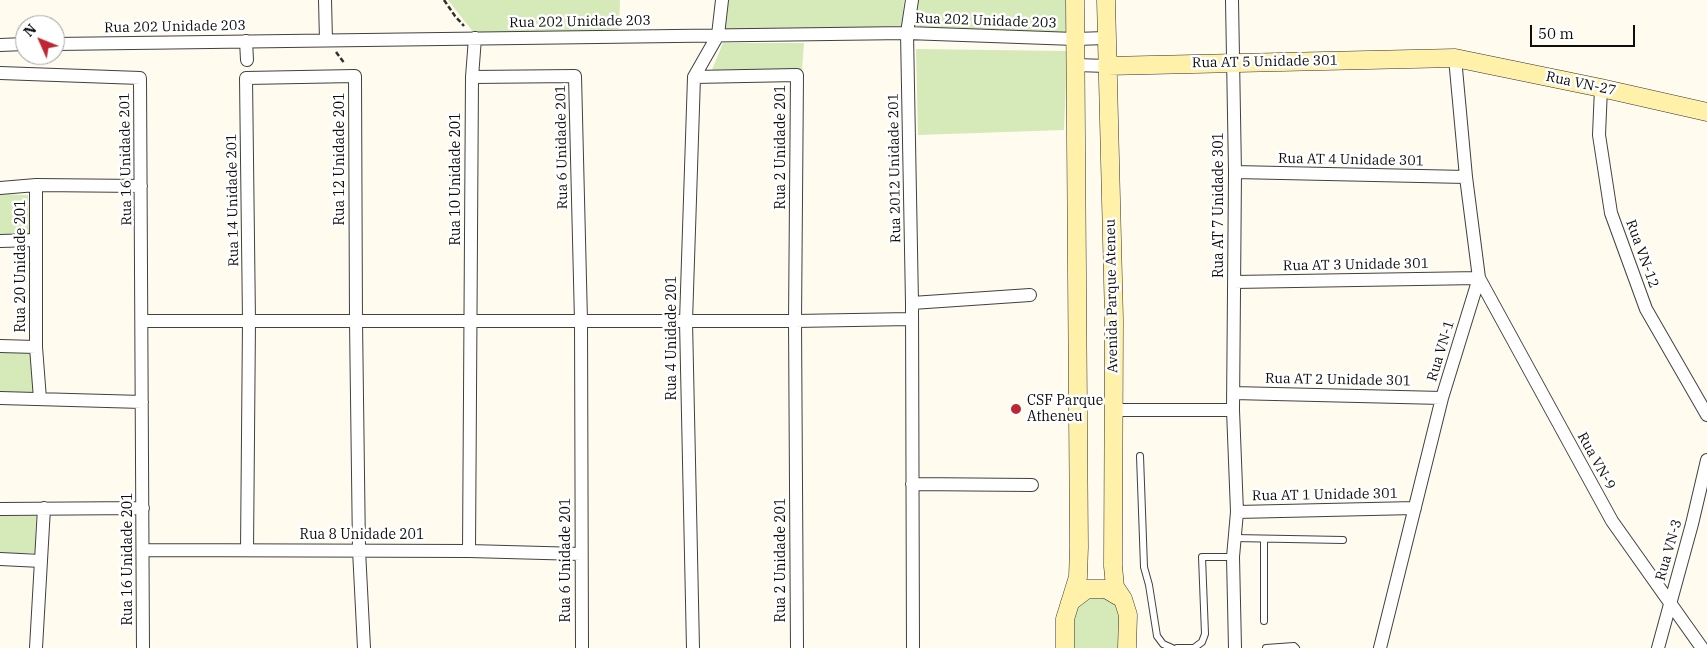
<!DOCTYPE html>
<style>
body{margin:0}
#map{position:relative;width:1707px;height:648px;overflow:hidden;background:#fffbef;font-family:"IBM Plex Serif",serif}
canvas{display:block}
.north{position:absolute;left:15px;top:15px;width:50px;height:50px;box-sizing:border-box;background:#fff;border:1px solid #9f9f9f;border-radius:50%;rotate:314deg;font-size:14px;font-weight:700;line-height:20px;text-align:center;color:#0e0e0e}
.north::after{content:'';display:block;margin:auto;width:18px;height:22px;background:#c02534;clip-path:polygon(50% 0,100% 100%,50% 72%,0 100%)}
.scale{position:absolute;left:1530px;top:25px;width:105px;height:22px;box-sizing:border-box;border:2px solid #0e0e0e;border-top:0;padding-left:6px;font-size:15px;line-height:18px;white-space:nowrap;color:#0e0e0e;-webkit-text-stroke:4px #fff;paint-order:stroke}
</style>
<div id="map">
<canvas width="1707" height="648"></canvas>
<div class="north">N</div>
<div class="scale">50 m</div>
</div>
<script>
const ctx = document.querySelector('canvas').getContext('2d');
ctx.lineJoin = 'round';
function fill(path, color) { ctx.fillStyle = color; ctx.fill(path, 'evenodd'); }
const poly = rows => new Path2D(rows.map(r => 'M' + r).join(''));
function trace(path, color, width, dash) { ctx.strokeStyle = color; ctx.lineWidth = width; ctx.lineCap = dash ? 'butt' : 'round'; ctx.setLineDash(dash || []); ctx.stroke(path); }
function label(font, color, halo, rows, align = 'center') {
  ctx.font = font + ' "IBM Plex Serif",serif'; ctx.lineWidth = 5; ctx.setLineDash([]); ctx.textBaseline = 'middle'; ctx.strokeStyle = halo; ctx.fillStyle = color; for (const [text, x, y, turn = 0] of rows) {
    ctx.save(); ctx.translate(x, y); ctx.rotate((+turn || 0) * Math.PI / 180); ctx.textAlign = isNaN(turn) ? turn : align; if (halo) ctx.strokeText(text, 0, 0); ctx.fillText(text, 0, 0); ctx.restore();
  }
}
const green = poly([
 [448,0,620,0,619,29,477,37],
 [728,0,904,0,902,26,725,31],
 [915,0,1067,0,1067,32,915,30],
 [723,43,804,43,802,71,711,72],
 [916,49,1067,51,1064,130,918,135],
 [0,194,28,195,29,235,0,236],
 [0,351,33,351,33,396,0,395],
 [0,516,36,516,35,553,0,553],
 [1091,598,1104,598,1116,604,1120,610,1122,648,1073,648,1072,618,1078,605]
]);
const path = poly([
 [444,0,455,16,464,26],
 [336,52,345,64]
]);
const lane = poly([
 [1140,456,1144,567,1149,585,1157,636,1163,644,1172,648],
 [1234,538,1343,540],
 [1264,621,1264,539],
 [1177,648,1194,648,1202,642,1205,634,1202,557,1233,557],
 [1266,648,1294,646,1296,648]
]);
const street = poly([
 [325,0,326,40],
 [912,0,907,33,912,303,913,648],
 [1232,0,1235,172,1233,410,1237,512,1233,557,1235,648],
 [246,41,247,60],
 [55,44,907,33,1075,39,1106,38],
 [0,45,25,44],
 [1076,65,1107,66],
 [0,73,140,78,143,648],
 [472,77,575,76,581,321,582,648],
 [694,77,797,75,795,321,797,648],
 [1601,88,1599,135,1611,213,1646,309,1707,415],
 [1235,172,1466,177],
 [36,185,36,347,40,399],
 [0,188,36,185,141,186],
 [0,241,36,240],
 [1479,278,1612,521,1702,648],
 [1234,282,1479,278],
 [912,303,1030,295],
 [142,321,795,321,911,319],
 [0,346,36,347],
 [1233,393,1442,398],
 [0,398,142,402],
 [1113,410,1233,410],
 [912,484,1032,485],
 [0,509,143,508],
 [1237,512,1415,508],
 [143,550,469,551,581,554],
 [247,550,249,321,246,78,355,76,356,321,359,550,364,648],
 [469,551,472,77,475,38],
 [0,559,41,561],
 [36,648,44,508],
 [693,648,686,321,694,77,718,35,722,0],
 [1380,648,1442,398,1479,278,1466,177,1455,58],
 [1658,648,1692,524,1707,460]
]);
const secondary = poly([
 [1106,0,1114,319,1113,566,1115,587,1123,599,1128,615,1127,648],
 [1107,66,1455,58,1601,88,1707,112],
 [1070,602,1087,589,1106,589,1123,599],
 [1065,648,1065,619,1078,577,1079,547,1075,0]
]);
const markers = [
 [1016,409,6,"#c02534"]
];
const streetNames = [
 ["Rua 202 Unidade 203",986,21,2],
 ["Rua 202 Unidade 203",580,22,-1],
 ["Rua 202 Unidade 203",175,27,-1],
 ["Rua AT 5 Unidade 301",1265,62,-1],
 ["Rua VN-27",1581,84,12],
 ["Rua 6 Unidade 201",562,147,-91],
 ["Rua 2 Unidade 201",781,147,-90],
 ["Rua 16 Unidade 201",126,159,-91],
 ["Rua 12 Unidade 201",340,159,-90],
 ["Rua AT 4 Unidade 301",1351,160,1],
 ["Rua 2012 Unidade 201",895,168,-91],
 ["Rua 10 Unidade 201",456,179,-90],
 ["Rua 14 Unidade 201",233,200,-91],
 ["Rua AT 7 Unidade 301",1219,205,-90],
 ["Rua VN-12",1642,254,70],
 ["Rua AT 3 Unidade 301",1356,265,-1],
 ["Rua 20 Unidade 201",21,266,-90],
 ["Avenida Parque Ateneu",1112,296,-91],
 ["Rua 4 Unidade 201",672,338,-90],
 ["Rua VN-1",1441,351,-73],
 ["Rua AT 2 Unidade 301",1338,380,1],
 ["Rua VN-9",1596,461,61],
 ["Rua AT 1 Unidade 301",1325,495,-1],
 ["Rua 8 Unidade 201",362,535],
 ["Rua VN-3",1669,550,-74],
 ["Rua 16 Unidade 201",128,559,-90],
 ["Rua 6 Unidade 201",566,560,-90],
 ["Rua 2 Unidade 201",781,560,-90]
];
const poiNames = [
 ["CSF Parque",1027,401],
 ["Atheneu",1027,417]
];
fill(green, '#d5eab8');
trace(lane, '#414141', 8);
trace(street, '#414141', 14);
trace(secondary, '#303030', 19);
trace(path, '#303030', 2.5, [5, 2.5]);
trace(lane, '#fff', 6);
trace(street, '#fff', 12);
trace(secondary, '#fff1aa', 18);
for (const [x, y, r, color] of markers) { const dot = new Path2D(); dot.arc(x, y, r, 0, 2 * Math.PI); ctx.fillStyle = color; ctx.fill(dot); trace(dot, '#fff', 2); }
label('14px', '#0e0e0e', '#fff', streetNames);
label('14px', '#0e0e0e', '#fff', poiNames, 'left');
</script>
